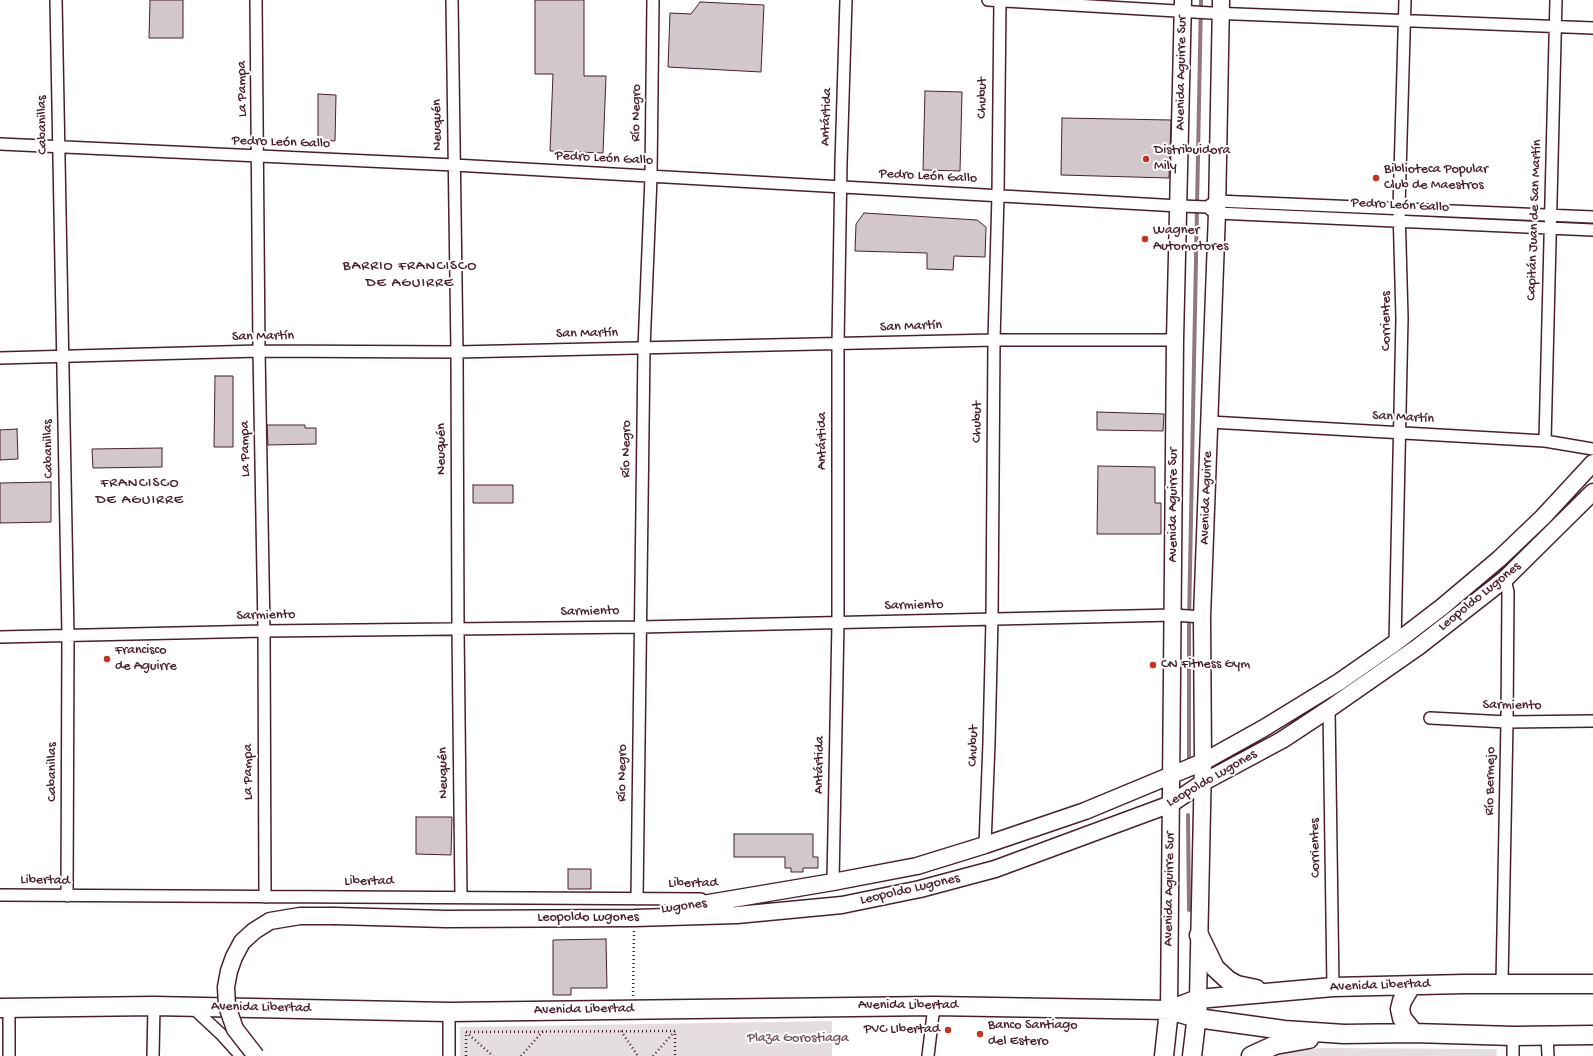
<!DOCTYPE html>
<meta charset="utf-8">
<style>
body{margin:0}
canvas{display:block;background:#fff}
</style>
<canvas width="1593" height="1056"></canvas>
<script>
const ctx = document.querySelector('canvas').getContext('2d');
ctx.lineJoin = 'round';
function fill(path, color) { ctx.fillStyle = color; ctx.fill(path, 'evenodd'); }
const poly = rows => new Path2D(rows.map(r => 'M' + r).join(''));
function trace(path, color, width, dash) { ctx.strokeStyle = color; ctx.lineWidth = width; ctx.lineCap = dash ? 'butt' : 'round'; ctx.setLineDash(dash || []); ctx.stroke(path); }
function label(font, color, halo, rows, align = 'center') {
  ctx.font = font + ' "Gochi Hand",sans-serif'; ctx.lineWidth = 4; ctx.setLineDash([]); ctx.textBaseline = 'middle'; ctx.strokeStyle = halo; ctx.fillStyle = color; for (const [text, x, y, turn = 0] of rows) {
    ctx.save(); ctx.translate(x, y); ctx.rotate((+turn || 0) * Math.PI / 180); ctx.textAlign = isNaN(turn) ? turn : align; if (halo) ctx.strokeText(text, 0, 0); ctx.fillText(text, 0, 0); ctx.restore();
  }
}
const green = poly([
 [832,1021,832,1056,460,1056,460,1027],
 [1319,1048,1497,1049,1496,1056,1271,1056]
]);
const stream = poly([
 [1189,759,1189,622,1201,0],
 [1188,815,1189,910]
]);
const building = poly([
 [150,0,183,0,183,38,149,38,150,0],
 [535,0,584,0,584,76,606,76,603,153,550,151,553,74,535,74,535,0],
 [700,2,764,5,761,72,668,67,670,13,691,14,700,2],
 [925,91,962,92,960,171,923,170,925,91],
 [318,94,336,95,335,141,318,140,318,94],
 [1062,118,1171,120,1169,178,1061,175,1062,118],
 [864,213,977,220,986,227,985,257,954,256,953,270,927,269,927,253,855,251,856,224,864,213],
 [215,376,233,376,233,447,214,447,215,376],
 [1097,412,1164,414,1163,431,1097,430,1097,412],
 [267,425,305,425,305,428,316,428,316,444,268,445,267,425],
 [17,429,18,459,0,460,0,430,17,429],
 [162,448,162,467,93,468,92,449,162,448],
 [1098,466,1155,467,1155,503,1161,503,1161,534,1097,534,1098,466],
 [51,482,51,522,0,523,0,483,51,482],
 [473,485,513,485,513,503,473,503,473,485],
 [416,817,452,817,451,855,416,854,416,817],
 [734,834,813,834,813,857,818,857,818,868,803,868,803,872,791,872,791,868,785,868,785,857,734,857,734,834],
 [568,869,591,869,591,889,568,889,568,869],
 [606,939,607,988,571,988,571,995,553,995,553,940,606,939]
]);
const path = poly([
 [633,996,634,931],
 [621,1031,638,1056],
 [466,1032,493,1056],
 [466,1056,466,1032,675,1031,675,1056],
 [521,1056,543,1031],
 [653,1056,675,1031]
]);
const minor = poly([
 [56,0,68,635,67,896],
 [256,0,259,351,264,631,265,897],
 [452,0,457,352,458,629,461,897],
 [988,0,1211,13,1593,28],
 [0,144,454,165,1179,206,1207,207,1217,201,1593,217],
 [1211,210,1217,213,1593,230],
 [0,358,259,351,457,352,994,340,1175,340],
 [1210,422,1545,441,1593,449],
 [1545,441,1556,0],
 [0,637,264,631,640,627,1174,615,1202,617],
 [1395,643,1402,318,1399,208,1405,0],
 [1329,709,1333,987],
 [1430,718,1507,722,1593,721],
 [985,845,989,743,992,619,994,340,998,195,1000,0],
 [833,882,838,622,838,344,841,163,846,0],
 [0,895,701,899],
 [637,899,644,348,651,177,653,0],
 [1502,983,1507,722,1508,592,1505,579],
 [192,1007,222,1035,241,1056],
 [9,1008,9,1056],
 [449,1012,449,1056],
 [1547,1035,1548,1056],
 [1513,1036,1513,1056],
 [153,1056,154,1006],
 [928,1056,934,1006]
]);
const secondary = poly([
 [679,908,833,882,917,866,985,845,1085,811,1203,762,1264,728,1339,682,1395,643,1442,607,1499,559,1543,517,1593,463],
 [335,916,446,919,634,918,737,915,842,905,920,889,995,869,1171,804,1202,783,1282,740,1329,709,1418,647,1505,579,1593,492],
 [1198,999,1203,762,1202,617,1217,213,1221,0],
 [1169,1010,1175,340,1183,0]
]);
const primary = poly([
 [1199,935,1215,968,1228,980,1237,985,1256,989],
 [1411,986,1402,1001,1400,1009,1402,1018,1414,1033],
 [0,1008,154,1006,449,1012,934,1006,1169,1010,1197,1018,1284,1030,1344,1034,1414,1033,1513,1036,1593,1035],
 [1169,1010,1198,999,1333,987,1464,984,1593,984],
 [1164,1056,1169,1010],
 [1192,1056,1198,1006],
 [1251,1056,1275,1045,1309,1039]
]);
const secondaryBridge = poly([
 [256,1056,235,1029,227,1006,226,987,229,971,234,957,242,942,254,931,270,921,300,916,335,916]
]);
const markers = [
 [1146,159,4,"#c8321e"],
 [1376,178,4,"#c8321e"],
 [1145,239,4,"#c8321e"],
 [107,659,4,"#c8321e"],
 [1153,665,4,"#c8321e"],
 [948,1030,4,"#c8321e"],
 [980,1034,4,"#c8321e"]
];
const streetNames = [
 ["Avenida Aguirre Sur",1182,73,-89],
 ["La Pampa",243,89,-91],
 ["Chubut",983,98,-89],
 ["Río Negro",637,113,-89],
 ["Antártida",827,117,-88],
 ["Cabanillas",43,125,-91],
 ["Neuquén",438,125,-91],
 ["Pedro León Gallo",281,143,2],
 ["Pedro León Gallo",604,159,3],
 ["Pedro León Gallo",928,177,3],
 ["Pedro León Gallo",1400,206,3],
 ["Capitán Juan de San Martín",1535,220,-88],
 ["Corrientes",1387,321,-90],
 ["San Martín",911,327,-2],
 ["San Martín",587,334,-1],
 ["San Martín",263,337,-1],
 ["San Martín",1403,418,3],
 ["Chubut",978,422,-89],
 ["Antártida",823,441,-90],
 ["Cabanillas",49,449,-91],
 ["La Pampa",246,449,-91],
 ["Neuquén",442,449,-90],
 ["Río Negro",627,449,-89],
 ["Avenida Aguirre",1207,498,-88],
 ["Avenida Aguirre Sur",1174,505,-90],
 ["Leopoldo Lugones",1480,597,-39],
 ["Sarmiento",914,606,-1],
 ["Sarmiento",590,612,-1],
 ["Sarmiento",266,616,-1],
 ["Sarmiento",1512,706,1],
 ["Chubut",974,746,-88],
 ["Antártida",820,765,-89],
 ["Cabanillas",53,772,-90],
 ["La Pampa",249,772,-90],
 ["Neuquén",444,773,-91],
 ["Río Negro",623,773,-89],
 ["Leopoldo Lugones",1212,779,-30],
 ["Río Bermejo",1491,781,-89],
 ["Corrientes",1316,848,-91],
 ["Libertad",45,881,1],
 ["Libertad",369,882],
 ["Libertad",693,884],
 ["Avenida Aguirre Sur",1170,889,-89],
 ["Leopoldo Lugones",910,890,-13],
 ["Lugones",684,907,-8],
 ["Leopoldo Lugones",588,918],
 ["Avenida Libertad",1380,986,-2],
 ["Avenida Libertad",908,1006],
 ["Avenida Libertad",261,1008,1],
 ["Avenida Libertad",584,1010,-1]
];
const poiNames = [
 ["Distribuidora",1154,151],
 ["Mily",1154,167],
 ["Biblioteca Popular",1384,170],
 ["Club de Maestros",1384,186],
 ["Wagner",1153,231],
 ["Automotores",1153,247],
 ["Francisco",115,651],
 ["de Aguirre",115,667],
 ["CN Fitness Gym",1161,665],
 ["Banco Santiago",988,1026],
 ["del Estero",988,1042],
 ["PVC LIbertad",940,1030,"right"]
];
const parkNames = [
 ["Plaza Gorostiaga",798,1039]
];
const neighbourhoodNames = [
 ["BARRIO FRANCISCO",410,267],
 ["DE AGUIRRE",410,284],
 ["FRANCISCO",140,484],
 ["DE AGUIRRE",140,501]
];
fill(green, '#e5dee0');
trace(stream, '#91787e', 4);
fill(building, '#d2c7cb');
trace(building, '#4a1f2b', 1);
trace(minor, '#4a1f2b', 14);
trace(secondary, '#4a1f2b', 19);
trace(primary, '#4a1f2b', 21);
trace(path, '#4a1f2b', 2.5, [1, 3]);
trace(minor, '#fff', 11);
trace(secondary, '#fff', 16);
trace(primary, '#fff', 18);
trace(secondaryBridge, '#4a1f2b', 19, []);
trace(secondaryBridge, '#fff', 16);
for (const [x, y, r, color] of markers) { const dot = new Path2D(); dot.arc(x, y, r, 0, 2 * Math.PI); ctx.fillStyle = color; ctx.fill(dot); trace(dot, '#fff', 1.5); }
label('14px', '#4a1f2b', '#fff', streetNames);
label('14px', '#4a1f2b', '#fff', poiNames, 'left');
label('14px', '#714f58', '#fff', parkNames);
ctx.letterSpacing = '1px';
label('15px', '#4a1f2b', '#fff', neighbourhoodNames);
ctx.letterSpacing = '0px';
</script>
